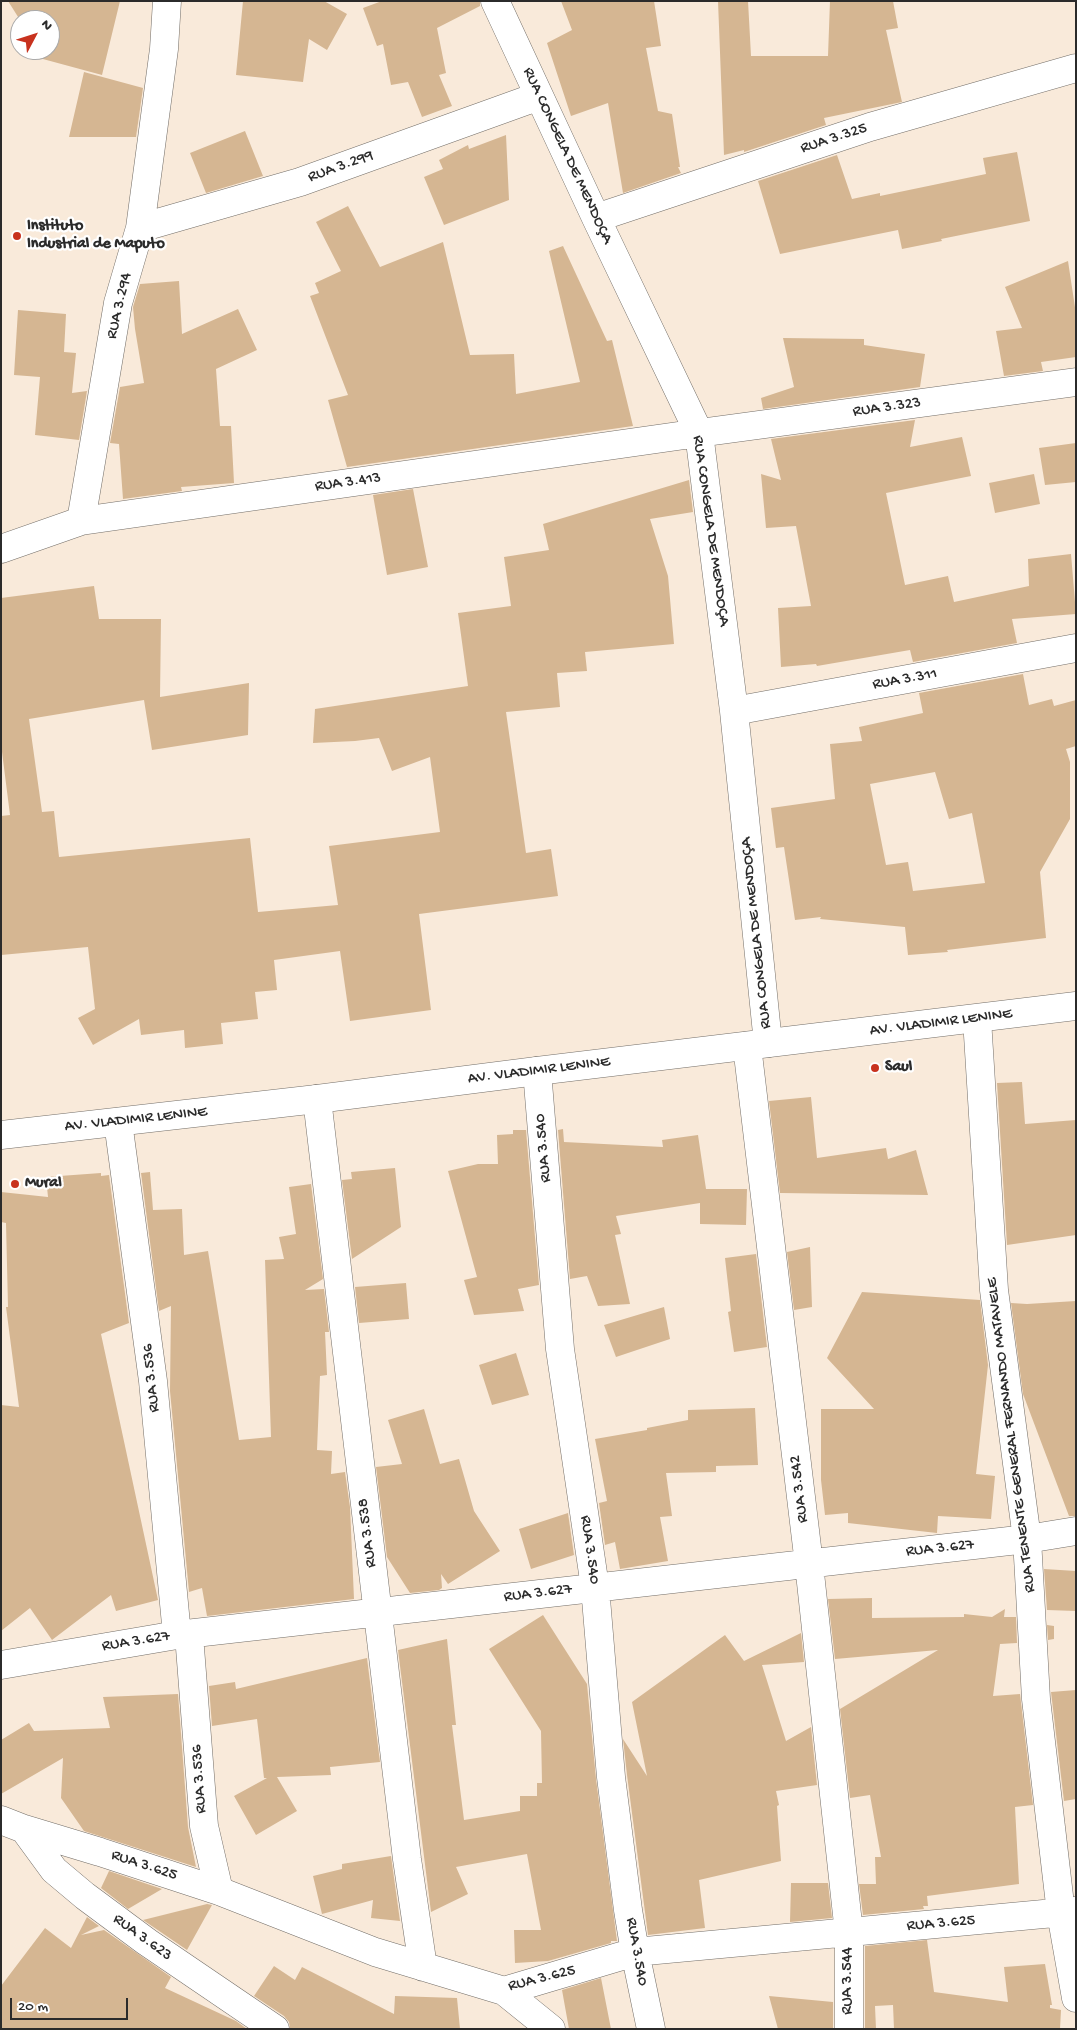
<!DOCTYPE html>
<meta charset="utf-8">
<style>
body{margin:0}
#map{position:relative;width:1077px;height:2030px;overflow:hidden;background:#f9eada;font-family:"Gochi Hand",sans-serif}
canvas{display:block}
.frame{position:absolute;inset:0;border:2px solid #2b2b2b;pointer-events:none}
.north{position:absolute;left:10px;top:10px;width:50px;height:50px;box-sizing:border-box;background:#fff;border:1px solid #aaa;border-radius:50%;rotate:50deg;font-size:14px;font-weight:700;line-height:20px;text-align:center;color:#2b2b2b}
.north::after{content:'';display:block;margin:auto;width:18px;height:22px;background:#c8321e;clip-path:polygon(50% 0,100% 100%,50% 72%,0 100%)}
.scale{position:absolute;left:10px;top:1998px;width:118px;height:22px;box-sizing:border-box;border:2px solid #2b2b2b;border-top:0;padding-left:6px;font-size:15px;line-height:18px;white-space:nowrap;color:#2b2b2b;-webkit-text-stroke:4px #fff;paint-order:stroke}
</style>
<div id="map">
<canvas width="1077" height="2030"></canvas>
<div class="frame"></div>
<div class="north">N</div>
<div class="scale">20 m</div>
</div>
<script>
const ctx = document.querySelector('canvas').getContext('2d');
ctx.lineJoin = 'round';
function fill(path, color) { ctx.fillStyle = color; ctx.fill(path, 'evenodd'); }
const poly = rows => new Path2D(rows.map(r => 'M' + r).join(''));
function trace(path, color, width, dash) { ctx.strokeStyle = color; ctx.lineWidth = width; ctx.lineCap = dash ? 'butt' : 'round'; ctx.setLineDash(dash || []); ctx.stroke(path); }
function label(font, color, halo, rows, align = 'center') {
  ctx.font = font + ' "Gochi Hand",sans-serif'; ctx.lineWidth = 4.5; ctx.setLineDash([]); ctx.textBaseline = 'middle'; ctx.strokeStyle = halo; ctx.fillStyle = color; for (const [text, x, y, turn = 0] of rows) {
    ctx.save(); ctx.translate(x, y); ctx.rotate((+turn || 0) * Math.PI / 180); ctx.textAlign = isNaN(turn) ? turn : align; if (halo) ctx.strokeText(text, 0, 0); ctx.fillText(text, 0, 0); ctx.restore();
  }
}
const building = poly([
 [8,1,120,1,102,75,17,52,20,42,20,50,50,50,50,20,20,20],
 [243,1,324,1,347,14,327,50,309,39,303,82,236,75],
 [382,1,480,1,480,6,437,28,446,73,439,75,452,106,422,117,408,82,391,85,383,44,377,46,363,8],
 [561,1,654,1,661,46,646,48,658,111,672,114,680,167,678,167,681,173,623,193,608,103,571,116,547,43,572,30],
 [718,1,748,1,751,56,828,56,830,1,893,1,898,28,886,30,902,102,824,118,826,125,744,152,744,150,724,155],
 [84,72,143,88,136,137,69,137],
 [245,131,263,176,206,193,190,153],
 [506,135,509,200,444,225,424,177,443,169,439,160,468,145,469,149],
 [1017,152,1030,221,941,239,942,241,902,249,898,230,780,254,758,181,837,155,852,199,880,193,880,196,986,174,983,158],
 [348,206,380,267,443,242,470,355,514,354,516,394,580,382,549,251,563,246,607,341,612,340,633,426,347,467,328,400,348,395,310,296,319,293,315,283,341,271,316,222],
 [1068,261,1076,314,1076,357,1041,362,1043,371,1004,376,996,331,1022,328,1005,287],
 [179,281,182,334,238,309,257,350,216,369,220,426,231,426,234,483,181,487,182,491,123,499,119,444,110,443,120,387,144,383,135,329,133,307,140,284],
 [18,310,66,314,64,352,76,353,72,393,87,391,79,440,35,435,40,377,14,375],
 [783,338,864,339,864,345,925,354,920,387,763,409,761,398,794,387],
 [915,420,910,447,962,437,971,476,886,493,905,585,948,576,954,602,1029,586,1028,559,1071,554,1076,614,1012,619,1017,643,913,662,910,650,817,666,816,664,781,667,778,608,811,606,796,526,766,528,761,474,781,480,771,439],
 [1076,443,1076,482,1045,485,1039,448],
 [1034,474,1040,504,995,513,989,483],
 [689,480,693,512,650,519,668,576,674,644,585,652,587,671,557,673,560,707,506,712,526,853,551,849,558,896,419,914,431,1010,350,1021,340,951,274,960,277,990,255,992,258,1019,221,1023,223,1044,185,1048,184,1030,141,1035,139,1019,93,1045,78,1018,95,1009,88,947,1,955,1,816,10,815,1,744,1,598,94,586,99,619,161,619,160,697,249,683,248,735,152,750,144,700,29,719,42,812,54,811,59,857,250,838,258,912,338,905,329,846,440,832,430,757,392,771,379,738,355,741,313,743,315,709,468,686,458,613,511,606,504,557,549,550,543,524],
 [413,489,428,567,387,575,373,495],
 [1023,674,1029,705,1052,699,1054,706,1076,700,1076,746,1066,749,1070,762,1070,819,1040,872,1046,938,947,950,948,952,908,955,905,927,820,919,821,917,795,920,784,847,776,848,771,808,835,799,830,744,862,741,859,727,923,713,919,693],
 [935,772,949,819,972,813,985,883,913,891,908,862,886,865,870,784],
 [1022,1082,1025,1124,1076,1120,1076,1235,1007,1245,997,1083],
 [811,1097,817,1158,886,1148,888,1159,916,1150,928,1195,780,1193,769,1101],
 [563,1129,564,1142,663,1147,662,1140,698,1135,706,1189,747,1189,746,1225,700,1224,700,1203,616,1216,621,1234,615,1235,630,1304,598,1306,587,1276,570,1279,558,1130],
 [513,1130,526,1130,539,1285,518,1289,524,1311,474,1315,464,1280,477,1277,448,1171,478,1164,498,1164,497,1135,513,1134],
 [395,1168,401,1227,352,1259,342,1180,352,1179,351,1172],
 [150,1172,153,1210,182,1209,184,1255,208,1251,239,1440,271,1437,265,1260,284,1259,279,1237,296,1234,289,1187,311,1184,323,1279,305,1290,324,1289,329,1332,325,1332,327,1375,320,1376,317,1450,332,1451,331,1474,345,1472,350,1507,354,1599,207,1616,202,1588,189,1592,170,1391,171,1306,159,1311,141,1173],
 [101,1173,101,1176,109,1175,129,1323,101,1334,158,1600,116,1611,111,1595,52,1640,30,1608,1,1631,1,1405,19,1407,6,1307,8,1307,6,1223,1,1222,1,1192,48,1197,46,1177],
 [810,1247,812,1307,794,1310,787,1252],
 [756,1254,767,1347,734,1352,728,1312,731,1311,725,1258],
 [406,1283,409,1319,359,1323,355,1287],
 [862,1292,980,1300,988,1365,976,1474,995,1476,991,1519,938,1516,937,1533,848,1523,848,1513,825,1515,821,1480,821,1409,874,1409,827,1358],
 [1076,1301,1076,1516,1069,1516,1023,1394,1011,1303,1027,1304],
 [664,1307,670,1339,616,1357,604,1325],
 [516,1353,529,1395,492,1405,479,1365],
 [755,1408,758,1465,716,1466,716,1472,666,1473,672,1516,660,1517,668,1561,620,1569,615,1542,605,1545,599,1503,607,1501,595,1439,647,1430,647,1428,688,1420,688,1410],
 [424,1409,440,1464,459,1459,474,1511,500,1551,448,1584,441,1574,442,1588,439,1590,410,1593,387,1557,376,1467,402,1464,388,1420],
 [568,1513,574,1555,531,1569,519,1529],
 [1044,1569,1076,1571,1076,1611,1047,1610],
 [872,1598,872,1618,964,1617,964,1614,992,1617,1005,1609,1004,1617,1016,1617,1017,1643,1000,1644,993,1696,1020,1694,1033,1805,1015,1807,1019,1884,927,1896,928,1906,923,1906,924,1909,863,1915,859,1884,876,1884,875,1857,881,1857,870,1795,850,1798,840,1709,938,1650,835,1659,828,1599],
 [543,1615,587,1684,596,1779,617,1941,611,1941,611,1943,548,1961,515,1963,514,1930,541,1930,527,1854,456,1867,468,1894,431,1912,398,1650,447,1639,456,1725,452,1725,464,1820,520,1811,520,1796,537,1796,537,1783,542,1783,541,1731,489,1649],
 [1047,1625,1054,1626,1054,1639,1048,1640],
 [801,1633,804,1662,762,1665,786,1741,811,1727,817,1785,776,1791,779,1805,777,1806,781,1861,699,1880,705,1928,648,1935,627,1775,623,1739,647,1776,632,1702,725,1635,744,1661],
 [367,1658,380,1762,330,1767,331,1775,277,1777,297,1811,256,1835,234,1796,267,1778,264,1778,257,1719,212,1726,209,1686,235,1682,236,1689],
 [1076,1690,1076,1799,1064,1801,1051,1692],
 [178,1694,188,1827,196,1867,84,1831,61,1798,63,1758,1,1794,1,1740,29,1723,34,1731,110,1728,103,1697],
 [391,1856,400,1921,371,1918,373,1900,322,1914,313,1876,342,1869,342,1864],
 [109,1871,162,1889,128,1909,101,1888],
 [791,1883,828,1883,832,1918,790,1922],
 [207,1904,212,1905,187,1950,143,1920],
 [87,1917,99,1926,81,1935,104,1930,171,1977,165,1988,236,2021,247,2029,1,2029,1,1986,45,1928,71,1948],
 [927,1940,934,1992,1008,2002,1004,1967,1045,1964,1052,2005,1050,2005,1050,2008,1061,2010,1060,2029,894,2029,893,2005,875,2006,876,2029,865,2029,865,1946],
 [274,1966,295,1980,302,1967,394,2014,395,1996,457,1998,460,2029,290,2029,289,2022,284,2016,254,1996],
 [601,1978,611,2029,569,2029,562,1990],
 [769,1996,833,2002,833,2029,778,2029]
]);
const minor = poly([
 [495,1,596,218,699,433,734,711,768,1043],
 [596,218,870,127,1076,68],
 [140,228,300,182,539,96],
 [81,521,118,303,140,228,164,49,167,1],
 [1,549,81,521,699,433,1076,382],
 [734,711,1076,648],
 [977,1019,994,1290,1027,1539,1036,1699,1061,1913,1076,1998],
 [747,1046,809,1564,849,1933,849,2029],
 [537,1071,560,1349,595,1587,611,1777,628,1910,635,1952,651,2029],
 [317,1099,407,1859,423,1967],
 [118,1122,153,1381,177,1635],
 [189,1635,204,1826,219,1891],
 [1,1665,177,1635,1027,1539,1076,1531],
 [1,1820,24,1829,100,1852,219,1891,375,1952,504,1991,635,1952,1076,1911],
 [24,1829,54,1870,85,1896,147,1942,275,2029],
 [504,1991,551,2029]
]);
const secondary = poly([
 [1,1135,317,1099,537,1071,1076,1006]
]);
const markers = [
 [17,236,5,"#c8321e"],
 [875,1068,5,"#c8321e"],
 [15,1184,5,"#c8321e"]
];
const streetNames = [
 ["RUA 3.325",834,139,-18],
 ["RUA CONGELA DE MENDOÇA",567,156,65],
 ["RUA 3.299",341,167,-20],
 ["RUA 3.294",120,306,-77],
 ["RUA 3.323",887,408,-8],
 ["RUA 3.413",348,483,-8],
 ["RUA CONGELA DE MENDOÇA",710,531,82],
 ["RUA 3.311",905,680,-10],
 ["RUA CONGELA DE MENDOÇA",757,933,-96],
 ["AV. VLADIMIR LENINE",941,1023,-7],
 ["AV. VLADIMIR LENINE",539,1071,-7],
 ["AV. VLADIMIR LENINE",136,1120,-6],
 ["RUA 3.540",544,1148,-95],
 ["RUA 3.536",152,1378,-96],
 ["RUA TENENTE GENERAL FERNANDO MATAVELE",1012,1435,-97],
 ["RUA 3.542",800,1489,-97],
 ["RUA 3.538",368,1533,-97],
 ["RUA 3.627",940,1549,-6],
 ["RUA 3.540",589,1550,82],
 ["RUA 3.627",538,1594,-7],
 ["RUA 3.627",136,1642,-9],
 ["RUA 3.536",200,1779,-94],
 ["RUA 3.625",144,1866,18],
 ["RUA 3.625",941,1924,-5],
 ["RUA 3.623",142,1938,36],
 ["RUA 3.540",636,1952,80],
 ["RUA 3.625",542,1979,-14],
 ["RUA 3.544",849,1981,-90]
];
const poiNames = [
 ["Instituto",27,227],
 ["Industrial de Maputo",27,245],
 ["Saul",885,1068],
 ["Mural",25,1184]
];
fill(building, '#d5b692');
trace(minor, '#736e68', 29);
trace(secondary, '#736e68', 29);
trace(minor, '#fff', 28);
trace(secondary, '#fff', 28);
for (const [x, y, r, color] of markers) { const dot = new Path2D(); dot.arc(x, y, r, 0, 2 * Math.PI); ctx.fillStyle = color; ctx.fill(dot); trace(dot, '#fff', 2); }
label('16px', '#2b2b2b', '#fff', streetNames);
label('bold 16px', '#2b2b2b', '#fff', poiNames, 'left');
</script>
